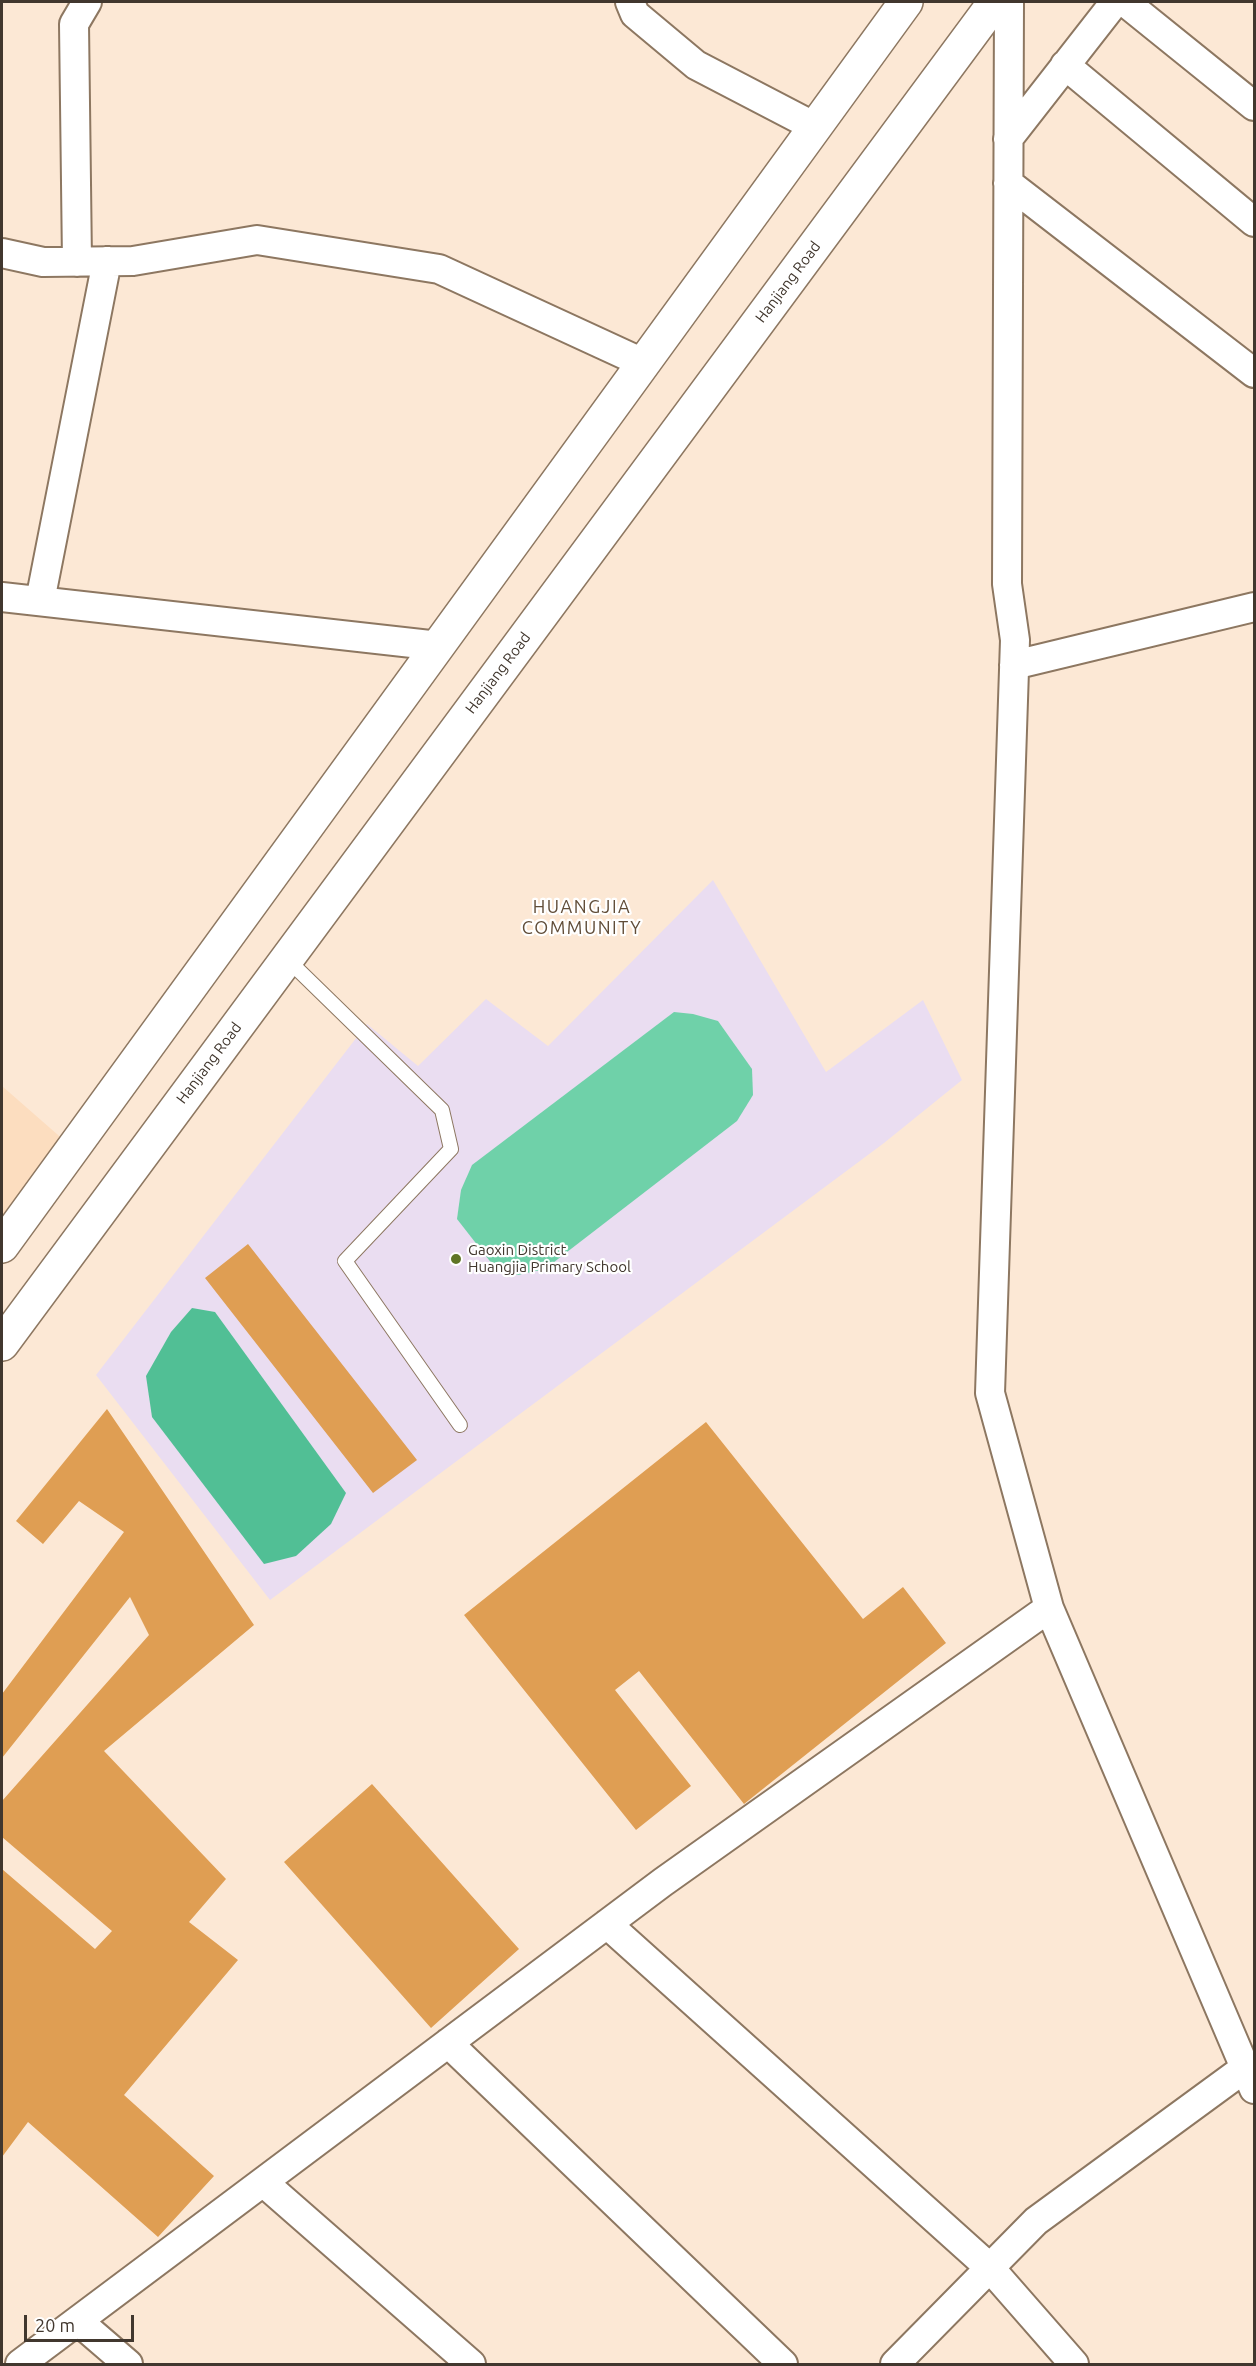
<!DOCTYPE html>
<style>
body{margin:0}
#map{position:relative;width:1256px;height:2366px;overflow:hidden;background:#fce8d5;font-family:Ubuntu,sans-serif}
canvas{display:block}
.frame{position:absolute;inset:0;border:3px solid #41372e;pointer-events:none}
.scale{position:absolute;left:24px;top:2315px;width:110px;height:27px;box-sizing:border-box;border:3px solid #41372e;border-top:0;padding-left:8px;font-size:18px;line-height:21px;white-space:nowrap;color:#41372e;-webkit-text-stroke:4px #fff;paint-order:stroke}
</style>
<div id="map">
<canvas width="1256" height="2366"></canvas>
<div class="frame"></div>
<div class="scale">20 m</div>
</div>
<script>
const ctx = document.querySelector('canvas').getContext('2d');
ctx.lineJoin = 'round';
function fill(path, color) { ctx.fillStyle = color; ctx.fill(path, 'evenodd'); }
const poly = rows => new Path2D(rows.map(r => 'M' + r).join(''));
function trace(path, color, width, dash) { ctx.strokeStyle = color; ctx.lineWidth = width; ctx.lineCap = dash ? 'butt' : 'round'; ctx.setLineDash(dash || []); ctx.stroke(path); }
function label(font, color, halo, rows, align = 'center') {
  ctx.font = font + ' Ubuntu,sans-serif'; ctx.lineWidth = 4.5; ctx.setLineDash([]); ctx.textBaseline = 'middle'; ctx.strokeStyle = halo; ctx.fillStyle = color; for (const [text, x, y, turn = 0] of rows) {
    ctx.save(); ctx.translate(x, y); ctx.rotate((+turn || 0) * Math.PI / 180); ctx.textAlign = isNaN(turn) ? turn : align; if (halo) ctx.strokeText(text, 0, 0); ctx.fillText(text, 0, 0); ctx.restore();
  }
}
const built = poly([
 [2,1086,74,1149,2,1240]
]);
const education = poly([
 [713,880,826,1072,923,1000,962,1080,884,1143,270,1600,96,1375,367,1024,418,1066,486,999,548,1046]
]);
const green = poly([
 [674,1012,693,1014,718,1021,752,1069,753,1095,737,1121,545,1269,518,1275,496,1269,457,1219,461,1190,472,1165]
]);
const forest = poly([
 [192,1308,215,1312,346,1493,331,1524,296,1556,264,1564,152,1417,146,1376,171,1332]
]);
const building = poly([
 [248,1244,417,1460,373,1493,205,1278],
 [107,1409,254,1625,104,1751,226,1879,189,1922,238,1960,124,2095,214,2176,158,2237,28,2122,2,2157,2,1869,95,1949,112,1931,2,1837,2,1801,149,1635,130,1597,2,1758,2,1694,124,1532,79,1501,43,1544,16,1521],
 [706,1422,863,1619,903,1587,946,1643,744,1804,639,1671,615,1690,691,1786,636,1830,464,1615],
 [372,1784,519,1949,431,2028,284,1862]
]);
const service = poly([
 [287,959,442,1110,451,1149,345,1261,460,1425]
]);
const minor = poly([
 [630,2,635,14,696,65,815,127],
 [1009,2,1007,584,1015,640,990,1393,1049,1608,1254,2089],
 [1125,2,1254,106],
 [1065,65,1254,222],
 [1008,139,1115,2],
 [1008,183,1254,373],
 [2,253,43,262,133,261,257,240,439,269,643,363],
 [77,262,74,24,87,2],
 [2,597,439,646],
 [40,601,107,261],
 [1014,665,1254,607],
 [607,1924,990,2268,1074,2364],
 [448,2043,783,2364],
 [263,2182,471,2364],
 [78,2321,128,2364],
 [20,2364,663,1882,1049,1608],
 [895,2364,1036,2221,1245,2068]
]);
const secondary = poly([
 [2,1246,906,2],
 [2,1344,995,2]
]);
const markers = [
 [456,1259,6,"#5f7526"]
];
const streetNames = [
 ["Hanjiang Road",788,282,-53],
 ["Hanjiang Road",498,673,-53],
 ["Hanjiang Road",209,1063,-53]
];
const poiNames = [
 ["Gaoxin District",468,1250],
 ["Huangjia Primary School",468,1267]
];
const quarterNames = [
 ["HUANGJIA",582,907],
 ["COMMUNITY",582,928]
];
fill(built, '#fcddbf');
fill(education, '#eaddf1');
fill(green, '#6fd1a9');
fill(forest, '#51bf95');
fill(building, '#df9e53');
trace(service, '#8d7761', 16);
trace(minor, '#8d7761', 32);
trace(secondary, '#8d7761', 36);
trace(service, '#fff', 14);
trace(minor, '#fff', 28);
trace(secondary, '#fff', 33);
for (const [x, y, r, color] of markers) { const dot = new Path2D(); dot.arc(x, y, r, 0, 2 * Math.PI); ctx.fillStyle = color; ctx.fill(dot); trace(dot, '#fff', 2); }
label('15px', '#41372e', '#fff', streetNames);
label('15px', '#41372e', '#fff', poiNames, 'left');
ctx.letterSpacing = '1.5px';
label('18px', '#614d38', '#fff', quarterNames);
ctx.letterSpacing = '0px';
</script>
